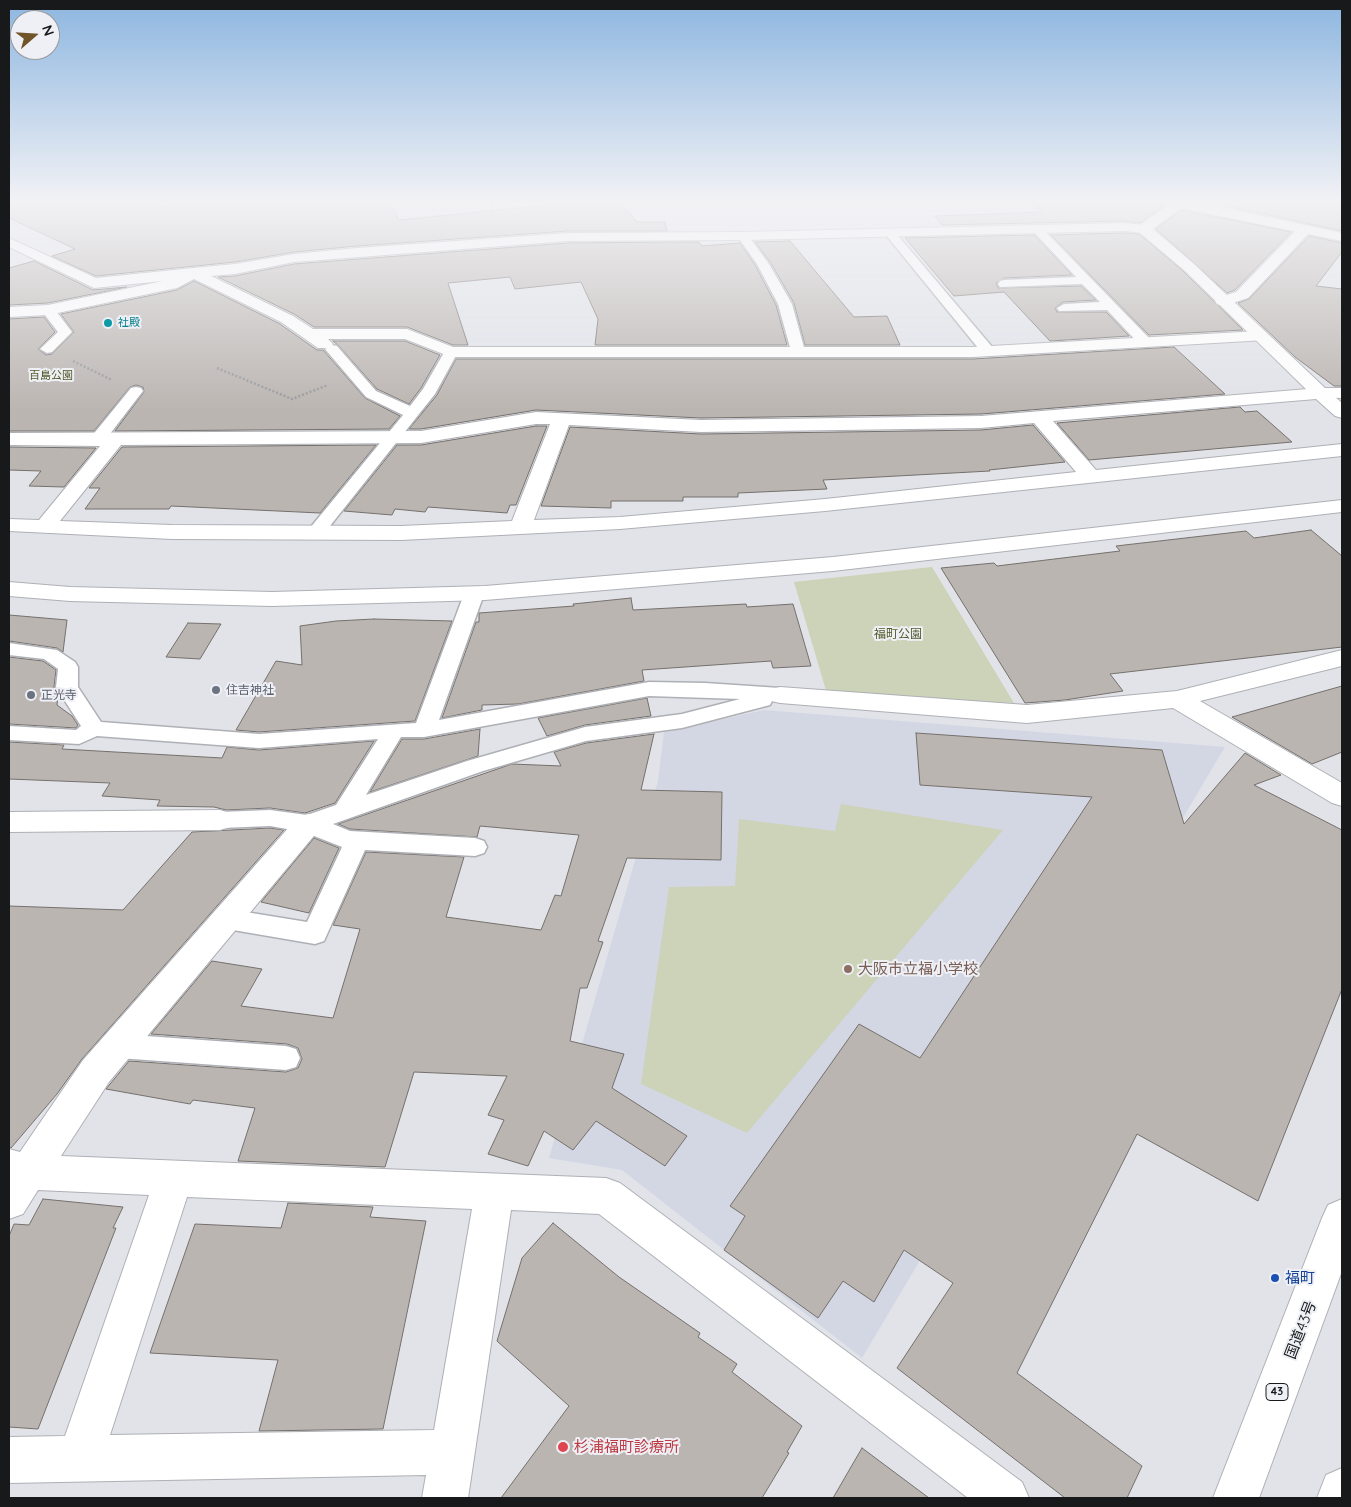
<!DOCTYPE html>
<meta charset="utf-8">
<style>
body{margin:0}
#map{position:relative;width:1351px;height:1507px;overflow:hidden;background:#e1e3e9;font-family:Quicksand,sans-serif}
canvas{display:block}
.frame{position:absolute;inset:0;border:10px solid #18191b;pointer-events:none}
.north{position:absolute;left:10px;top:10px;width:50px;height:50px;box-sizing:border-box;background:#eef0f6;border:1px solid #989a9e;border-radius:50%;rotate:71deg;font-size:14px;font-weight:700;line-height:20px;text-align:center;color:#18191b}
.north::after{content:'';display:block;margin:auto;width:18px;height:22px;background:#715428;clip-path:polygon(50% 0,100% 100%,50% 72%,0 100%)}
</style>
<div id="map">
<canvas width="1351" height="1507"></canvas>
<div class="frame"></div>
<div class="north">N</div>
</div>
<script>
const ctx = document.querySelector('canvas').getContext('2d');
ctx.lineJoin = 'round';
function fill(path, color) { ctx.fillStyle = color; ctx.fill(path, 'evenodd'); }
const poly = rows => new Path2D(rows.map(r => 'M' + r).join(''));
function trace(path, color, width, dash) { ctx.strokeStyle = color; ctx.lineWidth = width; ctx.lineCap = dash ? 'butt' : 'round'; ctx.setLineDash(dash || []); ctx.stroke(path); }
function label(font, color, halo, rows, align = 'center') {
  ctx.font = font + ' Quicksand,"Noto Sans JP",sans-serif'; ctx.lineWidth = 4; ctx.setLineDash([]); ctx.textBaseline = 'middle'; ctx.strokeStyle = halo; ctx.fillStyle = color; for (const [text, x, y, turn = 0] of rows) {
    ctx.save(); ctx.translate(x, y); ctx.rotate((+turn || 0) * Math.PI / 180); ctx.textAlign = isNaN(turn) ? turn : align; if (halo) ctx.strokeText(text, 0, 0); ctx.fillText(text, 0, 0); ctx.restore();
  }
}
const built = poly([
 [764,710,1225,747,862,1358,622,1170,549,1158,658,781,664,732]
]);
const green = poly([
 [932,567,1014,703,827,694,794,582],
 [841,804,1003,830,747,1133,641,1084,669,887,735,886,739,819,835,831]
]);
const building = poly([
 [9,200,157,200,158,206,215,200,389,200,399,220,558,204,555,200,618,200,637,222,665,222,667,231,568,231,357,246,294,252,235,262,96,276,52,256,75,249,9,218,9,200],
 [1026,200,1156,200,1159,205,1164,206,1140,223,1124,221,942,225,935,216,1043,212,1026,200],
 [1200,200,1342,200,1342,231,1310,224,1200,200],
 [1181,210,1291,232,1235,290,1227,293,1156,229,1181,210],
 [1124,233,1139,234,1183,271,1243,330,1149,335,1051,235,1124,233],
 [1034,235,1072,275,1004,278,996,283,998,288,1081,286,1096,300,1063,302,1055,308,1057,312,1106,312,1129,336,1050,341,1004,292,954,296,905,238,1034,235],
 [1309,236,1342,243,1342,252,1316,286,1342,289,1342,386,1334,386,1295,357,1238,303,1249,299,1309,236],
 [790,241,854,317,887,316,900,345,805,345,794,303,771,263,755,242,790,241],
 [670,242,699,242,702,246,740,243,755,265,776,305,787,345,595,345,598,319,581,282,515,289,510,277,448,283,468,345,453,345,407,327,314,327,294,314,218,277,235,276,294,264,568,243,670,242],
 [34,261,93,290,127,287,48,303,9,305,9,268,34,261],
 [194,281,280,324,317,350,323,350,365,398,400,416,389,429,115,431,144,392,143,387,136,385,130,387,94,431,9,431,9,319,44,317,55,332,38,349,46,355,52,354,74,332,61,314,177,290,194,281],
 [333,341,405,341,440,355,421,388,409,404,377,389,338,345,333,341],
 [1174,347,1225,394,981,414,701,418,536,410,421,429,409,429,437,395,456,359,973,359,1174,347],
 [1240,407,1245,412,1257,411,1292,442,1089,460,1057,423,1240,407],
 [1033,425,1065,462,989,470,990,471,823,480,827,489,738,493,738,497,683,497,683,501,611,501,611,508,541,506,570,427,701,434,981,430,1033,425],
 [536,426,547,426,516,505,510,505,507,513,428,507,425,512,395,509,392,515,344,511,397,445,421,445,536,426],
 [376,445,320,513,171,506,169,509,85,509,100,488,89,488,122,447,376,445],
 [9,447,96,448,64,487,29,486,41,471,9,470,9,447],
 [1311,530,1342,556,1342,647,1110,674,1123,691,1065,700,1025,703,941,568,994,563,997,566,1120,551,1116,546,1246,531,1254,538,1311,530],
 [631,598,633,610,746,604,747,607,793,604,811,666,773,668,771,661,642,670,644,681,518,704,482,705,482,710,442,718,476,622,479,622,479,613,574,606,573,604,631,598],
 [9,615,67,620,63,652,57,648,9,641,9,615],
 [374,619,452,621,415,721,259,732,236,730,276,661,302,665,300,626,336,621,374,619],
 [188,623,221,624,200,659,166,657,188,623],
 [9,657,43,661,56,670,54,687,58,694,57,705,72,716,78,725,76,728,9,724,9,657],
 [1342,686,1342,752,1312,764,1232,717,1342,686],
 [647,698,651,716,585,725,547,736,538,718,647,698],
 [480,729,478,756,370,792,402,739,424,739,480,729],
 [916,733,1162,750,1184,824,1245,753,1281,775,1254,785,1342,830,1342,989,1258,1201,1137,1134,1017,1373,1142,1466,1127,1498,1065,1498,897,1368,953,1283,904,1250,874,1302,843,1281,818,1318,724,1250,745,1216,730,1206,859,1024,920,1058,1092,797,920,785,916,733],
 [654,734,641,790,722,792,721,860,627,858,598,941,603,942,587,988,580,988,570,1041,624,1054,612,1088,687,1136,665,1166,596,1121,573,1150,544,1131,528,1166,488,1154,504,1120,488,1115,507,1076,414,1072,385,1167,238,1161,255,1108,193,1100,190,1104,106,1089,129,1061,286,1072,298,1068,302,1059,298,1048,287,1044,151,1034,212,961,262,969,241,1006,333,1018,360,929,333,925,366,852,464,857,446,917,541,930,555,895,561,896,579,835,480,826,477,837,350,829,338,824,512,764,561,766,554,752,586,743,654,734],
 [374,741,335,803,305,813,270,808,226,810,214,807,157,806,160,800,102,796,110,783,9,779,9,742,64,745,62,749,222,758,227,747,259,750,374,741],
 [270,828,284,830,82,1059,57,1094,11,1148,9,1147,9,906,123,910,192,832,270,828],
 [314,838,339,848,309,913,261,902,314,838],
 [43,1199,123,1207,113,1228,116,1228,38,1429,9,1427,9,1236,14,1224,29,1225,43,1199],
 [288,1203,373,1207,370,1217,426,1221,383,1429,259,1431,278,1360,150,1353,195,1224,281,1228,288,1203],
 [553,1223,619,1277,700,1333,698,1337,737,1364,732,1372,802,1426,787,1452,789,1453,762,1498,501,1498,569,1406,497,1341,522,1258,553,1223],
 [862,1448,929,1498,833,1498,862,1448]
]);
const path = poly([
 [73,361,112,380],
 [217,368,292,399,328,385]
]);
const service = poly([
 [477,200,488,200,492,208,490,210,482,210,477,200],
 [1037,226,1041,227,1150,339,1152,342,1150,345,1140,345,1107,310,1059,311,1057,308,1064,304,1100,302,1082,284,1000,287,998,284,1000,281,1004,280,1076,277,1033,231,1031,229,1037,226],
 [890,230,894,231,993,348,995,351,993,354,983,354,886,235,884,233,886,231,890,230],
 [743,232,747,234,769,264,792,304,805,351,803,354,793,354,791,351,778,304,757,264,737,236,743,232],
 [48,306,53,307,72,332,52,352,47,353,40,349,58,332,41,310,48,306],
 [332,345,337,346,376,391,410,406,423,389,446,349,451,348,456,349,458,352,435,394,322,536,316,537,310,536,307,532,310,528,403,415,366,397,325,349,332,345],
 [136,387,141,388,143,391,103,443,91,443,89,440,91,437,131,388,136,387],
 [474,588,481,590,484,594,439,720,649,682,705,683,780,688,788,690,791,695,788,700,772,701,770,705,682,728,586,741,483,771,333,824,350,831,475,838,484,841,487,847,484,853,475,856,365,850,324,941,315,944,227,929,218,926,214,919,218,912,227,909,307,922,342,847,304,832,270,826,220,828,212,826,208,820,212,814,220,812,270,810,307,815,336,805,378,739,259,748,97,736,79,744,9,740,9,726,76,730,81,726,56,687,58,669,44,659,9,655,9,643,57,650,75,662,78,667,78,687,101,722,259,734,416,723,464,594,467,590,474,588],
 [649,696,740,699,682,714,585,727,467,761,366,795,401,737,424,737,649,696],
 [118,1034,286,1046,296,1049,300,1058,296,1067,286,1070,118,1058,108,1055,104,1046,108,1037,118,1034]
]);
const minor = poly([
 [1124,223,1144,225,1149,226,1151,229,1149,232,1144,233,1124,231,743,240,568,241,294,262,235,274,211,276,293,316,313,329,407,329,453,347,973,347,1260,331,1266,332,1268,336,1266,340,973,357,451,357,405,339,328,339,333,344,330,348,318,348,281,322,194,279,177,288,48,315,9,317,9,307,48,305,172,279,193,268,235,264,294,254,357,248,568,233,743,232,1124,223],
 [1305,225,1310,226,1312,229,1310,232,1248,298,1223,306,1217,304,1215,301,1217,298,1236,292,1300,226,1305,225],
 [1320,388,1326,389,1342,403,1342,418,1335,416,1316,399,1053,421,1096,470,1342,444,1342,456,825,511,620,529,401,540,172,539,9,531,9,519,39,520,100,446,9,445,9,433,421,431,536,412,701,420,981,416,1320,388],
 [1034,423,1076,472,825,499,620,517,534,520,569,425,701,432,981,428,1034,423],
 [536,424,550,424,512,521,401,526,172,525,60,521,121,445,421,443,536,424],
 [1342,500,1342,512,833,571,485,600,272,606,70,601,9,596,9,582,70,587,272,592,485,586,833,557,1342,500],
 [1342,650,1342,666,1200,701,1342,783,1342,806,1332,803,1173,708,1027,723,780,703,771,701,767,695,771,689,780,687,1027,705,1177,691,1342,650],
 [220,810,230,813,235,820,230,827,220,830,9,832,9,812,220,810],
 [308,814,318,817,323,824,318,831,109,1082,61,1156,606,1178,620,1183,1022,1482,1029,1498,968,1498,599,1214,511,1210,468,1498,422,1498,426,1475,9,1483,9,1437,65,1436,149,1195,38,1190,23,1214,9,1219,9,1149,20,1152,83,1060,298,817,308,814],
 [187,1197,472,1209,434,1430,110,1435,187,1197]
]);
const tertiary = poly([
 [1158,200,1189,200,1342,233,1342,241,1181,208,1153,229,1194,264,1325,388,1342,388,1342,398,1314,397,1184,270,1139,232,1137,229,1139,226,1168,205,1159,203,1158,200],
 [9,238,96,278,193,268,198,270,201,273,198,276,193,278,94,288,9,247,9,238]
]);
const trunk = poly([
 [1342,1199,1342,1271,1259,1498,1213,1498,1322,1218,1328,1205,1342,1199],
 [1342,1468,1342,1498,1317,1498,1326,1475,1342,1468]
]);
const markers = [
 [108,323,5,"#0f9aa8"],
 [216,690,5,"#6b7280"],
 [31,695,5,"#6b7280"],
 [848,969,5,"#8d6e63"],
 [1275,1278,5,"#1a4fb4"],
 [563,1447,6,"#e0444e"]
];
const farCulturenames = [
 ["社殿",118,323]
];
const farParknames = [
 ["百島公園",51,376]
];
const shields = [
 [1277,1392,22]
];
const shieldNames = [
 ["43",1277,1392]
];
const parkNames = [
 ["福町公園",898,634]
];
const worshipNames = [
 ["住吉神社",226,690],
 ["正光寺",41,695]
];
const nearEducationnames = [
 ["大阪市立福小学校",858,969]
];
const nearTransitnames = [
 ["福町",1285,1278]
];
const nearStreetnames = [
 ["国道43号",1301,1330,-69]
];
const nearHealthnames = [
 ["杉浦福町診療所",574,1447]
];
fill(built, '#d3d7e4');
fill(green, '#cdd3b8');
fill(building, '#bbb5b1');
trace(building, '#75706c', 1);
trace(service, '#aeb0b5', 3);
trace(minor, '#aeb0b5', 2);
trace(tertiary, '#aeb0b5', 2);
trace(trunk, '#aeb0b5', 2);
trace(path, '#98999e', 2.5, [2, 2]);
fill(service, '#fff');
fill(minor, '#fff');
fill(tertiary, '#fff');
fill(trunk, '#fff');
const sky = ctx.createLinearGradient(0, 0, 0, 411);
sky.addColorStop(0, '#8db6e0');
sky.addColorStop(0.49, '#f2f2f5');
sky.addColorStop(1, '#f2f2f500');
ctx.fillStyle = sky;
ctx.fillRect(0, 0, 1351, 411);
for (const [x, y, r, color] of markers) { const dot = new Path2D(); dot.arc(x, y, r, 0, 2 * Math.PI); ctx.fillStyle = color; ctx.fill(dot); trace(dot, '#eef0f6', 2); }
label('11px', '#0d838f', '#eef0f6', farCulturenames, 'left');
label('11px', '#545b29', '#eef0f6', farParknames);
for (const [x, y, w] of shields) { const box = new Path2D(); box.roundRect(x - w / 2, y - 8.5, w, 17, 4); ctx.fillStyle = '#eef0f6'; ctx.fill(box); trace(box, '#18191b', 1); }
label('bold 11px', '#18191b', null, shieldNames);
label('12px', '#545b29', '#eef0f6', parkNames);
label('12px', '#5b616d', '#eef0f6', worshipNames, 'left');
label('15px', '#785e54', '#eef0f6', nearEducationnames, 'left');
label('15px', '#164399', '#eef0f6', nearTransitnames, 'left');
label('15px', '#18191b', '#eef0f6', nearStreetnames);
label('15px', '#be3a42', '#eef0f6', nearHealthnames, 'left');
</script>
